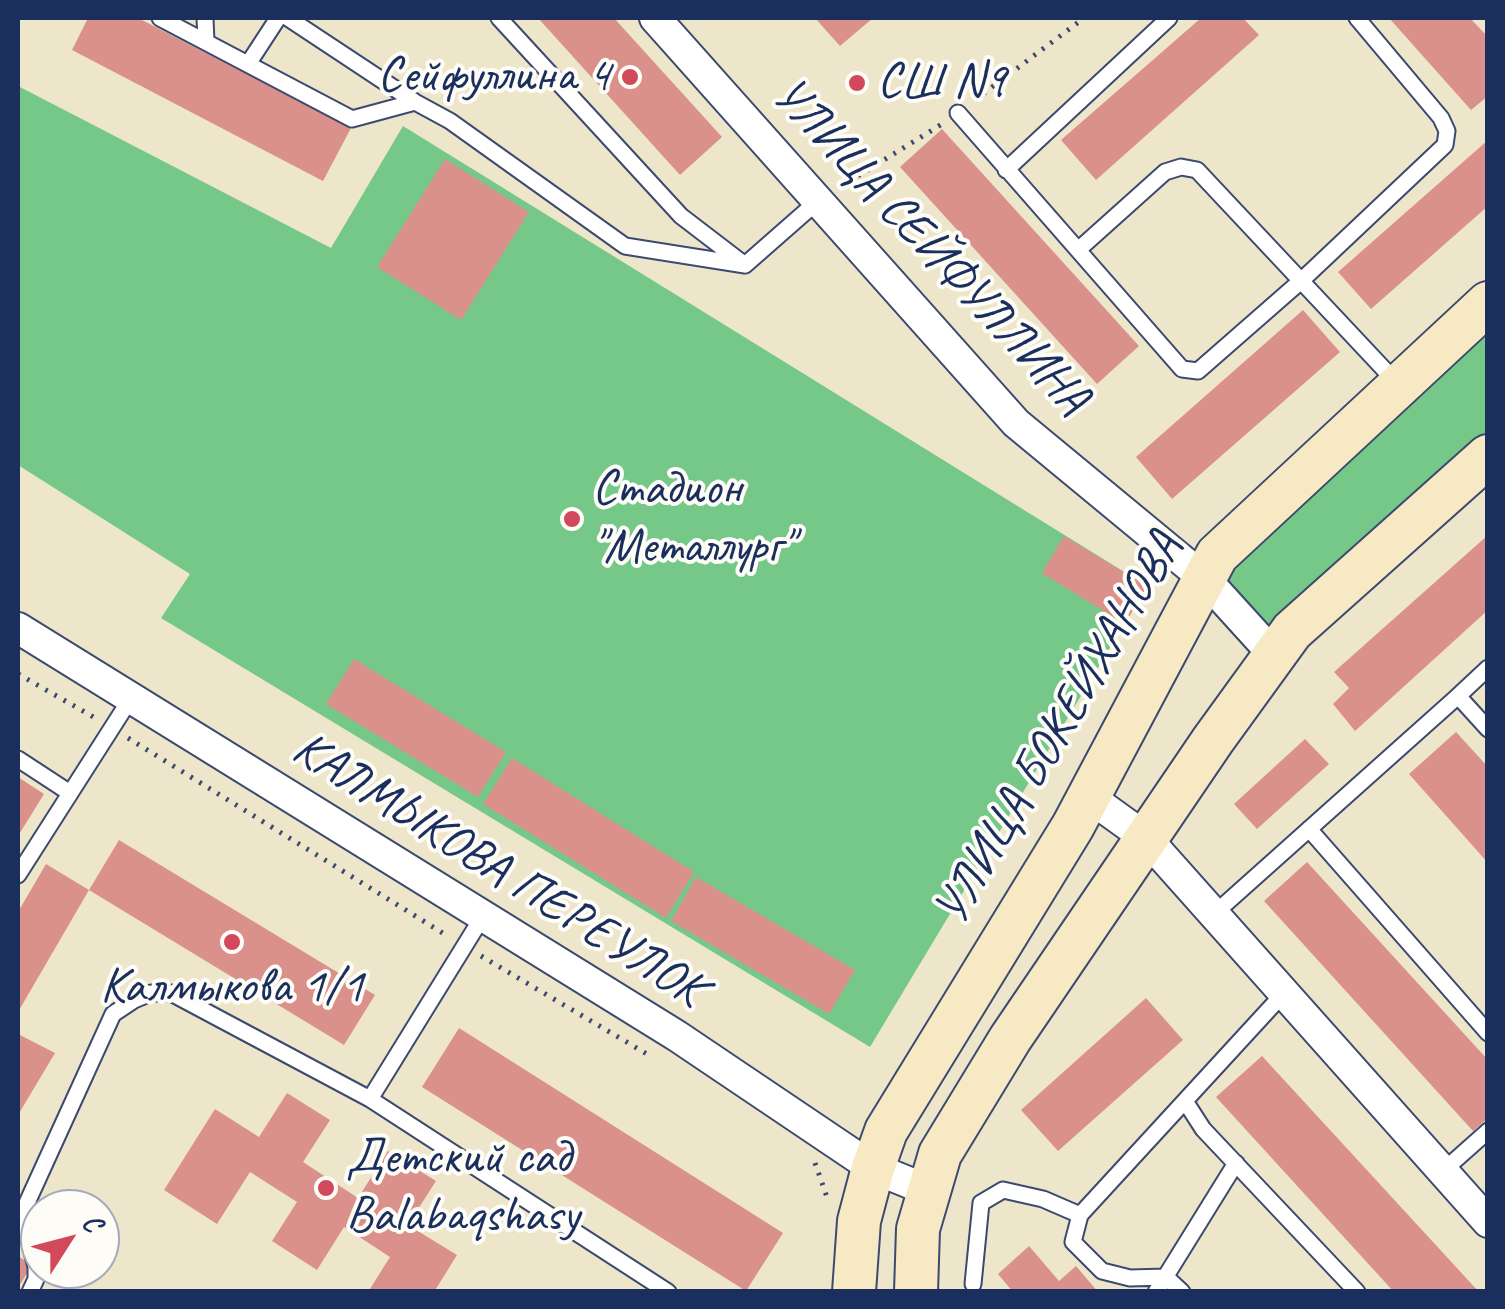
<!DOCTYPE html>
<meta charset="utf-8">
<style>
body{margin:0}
#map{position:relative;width:1505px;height:1309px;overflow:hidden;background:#eee6ca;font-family:Caveat,sans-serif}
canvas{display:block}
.frame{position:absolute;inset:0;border:20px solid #1b2f5e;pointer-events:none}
.north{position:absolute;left:20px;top:1189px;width:100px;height:100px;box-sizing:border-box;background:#fdfcf7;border:2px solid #a3aaba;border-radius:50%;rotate:54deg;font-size:28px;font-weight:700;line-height:40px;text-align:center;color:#1b2f5e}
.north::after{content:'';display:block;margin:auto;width:35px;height:45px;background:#d1495b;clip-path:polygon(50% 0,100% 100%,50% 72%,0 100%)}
</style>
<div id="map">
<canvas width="1505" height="1309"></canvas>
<div class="frame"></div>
<div class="north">С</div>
</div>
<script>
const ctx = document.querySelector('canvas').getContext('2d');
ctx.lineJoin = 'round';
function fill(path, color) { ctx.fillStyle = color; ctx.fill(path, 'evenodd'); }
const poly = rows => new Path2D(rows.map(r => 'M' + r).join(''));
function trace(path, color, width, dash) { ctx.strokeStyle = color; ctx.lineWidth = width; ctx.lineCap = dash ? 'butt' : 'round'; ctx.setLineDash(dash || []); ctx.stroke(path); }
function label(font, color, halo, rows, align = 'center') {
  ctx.font = font + ' Caveat,sans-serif'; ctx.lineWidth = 8; ctx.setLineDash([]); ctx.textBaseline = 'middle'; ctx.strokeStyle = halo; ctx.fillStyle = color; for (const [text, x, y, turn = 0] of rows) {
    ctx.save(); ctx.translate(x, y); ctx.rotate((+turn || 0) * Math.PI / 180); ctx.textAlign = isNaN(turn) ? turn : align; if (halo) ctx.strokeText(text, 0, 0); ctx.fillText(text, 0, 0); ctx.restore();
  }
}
const green = poly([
 [18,86,331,248,403,126,1147,586,870,1047,161,618,190,574,18,465],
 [1487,321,1487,436,1275,645,1218,575]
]);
const building = poly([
 [88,18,138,18,351,128,323,181,72,50],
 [538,18,614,18,722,137,680,175],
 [815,18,873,18,840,46],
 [1201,18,1243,18,1259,35,1096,180,1061,140],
 [1389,18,1470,18,1488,37,1488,96,1471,110],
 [942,129,1139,346,1097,384,900,167],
 [1488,140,1488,206,1371,309,1338,272],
 [445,159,529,212,461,320,377,267],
 [1303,310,1340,352,1172,499,1136,457],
 [1488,535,1488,610,1355,731,1333,704,1349,688,1334,672],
 [1064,536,1147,586,1125,624,1042,573],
 [354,659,506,752,478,797,326,704],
 [1456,732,1488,767,1488,863,1409,774],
 [1305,739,1329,764,1257,829,1234,804],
 [512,758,694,872,666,918,483,804],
 [18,777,44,794,18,836],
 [119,840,375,995,344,1045,89,890],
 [1307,862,1488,1060,1488,1118,1473,1131,1264,901],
 [46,864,89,890,18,1012,18,912],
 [696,877,855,970,829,1014,671,921],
 [1146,998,1183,1040,1058,1151,1021,1110],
 [459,1028,783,1233,746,1291,422,1087],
 [18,1034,55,1053,18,1115],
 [1262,1056,1479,1292,1394,1292,1216,1097],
 [287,1093,330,1120,303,1162,358,1198,388,1151,436,1181,408,1225,457,1255,434,1292,368,1292,390,1257,344,1227,317,1270,272,1241,297,1202,250,1172,217,1224,164,1190,215,1109,259,1137],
 [1029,1246,1059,1281,1076,1266,1098,1292,1013,1292,998,1274],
 [18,1256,32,1265,18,1288]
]);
const path = poly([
 [975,100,1084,18],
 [840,187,942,124],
 [18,674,97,719],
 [128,738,446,935],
 [481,956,652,1057],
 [815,1163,828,1200]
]);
const lane = poly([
 [160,18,352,119,415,102,450,121,625,246,745,265],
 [205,18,206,42],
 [288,18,415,102],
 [499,18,681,216,745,265,819,200],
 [248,64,278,18],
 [958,113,1182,369,1198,371,1302,280,1445,145,1447,131,1441,118,1357,18],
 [1006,170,1169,18],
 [1078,250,1165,172,1181,167,1197,170,1396,382],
 [1458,696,1488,668],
 [18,759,70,793],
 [1309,829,1488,1033],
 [18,875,131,698],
 [1214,914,1458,696,1488,729],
 [483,916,370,1099,668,1292],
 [1185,1101,1203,1129,1357,1292],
 [1443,1171,1488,1131],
 [973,1284,981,1203,1003,1190,1043,1199,1080,1215],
 [30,1292,36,1279,36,1267,25,1225,26,1205,113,1014,134,1000,151,993,171,993,370,1099],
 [1156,1292,1236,1163],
 [1182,1292,1166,1277,1130,1278,1102,1271,1073,1242,1080,1215,1284,993]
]);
const street = poly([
 [655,18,1016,423,1206,580,1274,655],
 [18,628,677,1036,873,1168,930,1191],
 [1089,797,1146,838,1488,1222]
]);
const secondary = poly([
 [854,1292,859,1221,873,1168,886,1131,1073,826,1217,555,1488,303],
 [916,1292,918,1229,940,1154,1010,1039,1213,740,1292,631,1488,456]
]);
const markers = [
 [630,77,10,"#d1495b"],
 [857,83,10,"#d1495b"],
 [572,519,10,"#d1495b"],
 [232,942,10,"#d1495b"],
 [326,1188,10,"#d1495b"]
];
const poiNames = [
 ["Сейфуллина 4",610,77,"right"],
 ["СШ N9",877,83],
 ["Стадион",592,490],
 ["\"Металлург\"",592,548],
 ["Калмыкова 1/1",232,988,"center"],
 ["Детский сад",346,1159],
 ["Balabaqshasy",346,1217]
];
const streetNames = [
 ["УЛИЦА СЕЙФУЛЛИНА",930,247,47],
 ["УЛИЦА БОКЕЙХАНОВА",1059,729,-60],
 ["КАЛМЫКОВА ПЕРЕУЛОК",498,870,32]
];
fill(green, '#76c889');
fill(building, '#da918b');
trace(lane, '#3b4a6e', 19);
trace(street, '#3b4a6e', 34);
trace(secondary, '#3b4a6e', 46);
trace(path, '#3b4a6e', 5, [2.5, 8]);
trace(lane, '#fff', 15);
trace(street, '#fff', 30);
trace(secondary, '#f6e9c3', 42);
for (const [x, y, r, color] of markers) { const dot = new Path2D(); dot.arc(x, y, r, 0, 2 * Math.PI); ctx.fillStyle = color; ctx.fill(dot); trace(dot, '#fdfcf7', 4); }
label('50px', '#1b2f5e', '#fdfcf7', poiNames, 'left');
label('50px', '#1b2f5e', '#fdfcf7', streetNames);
</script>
